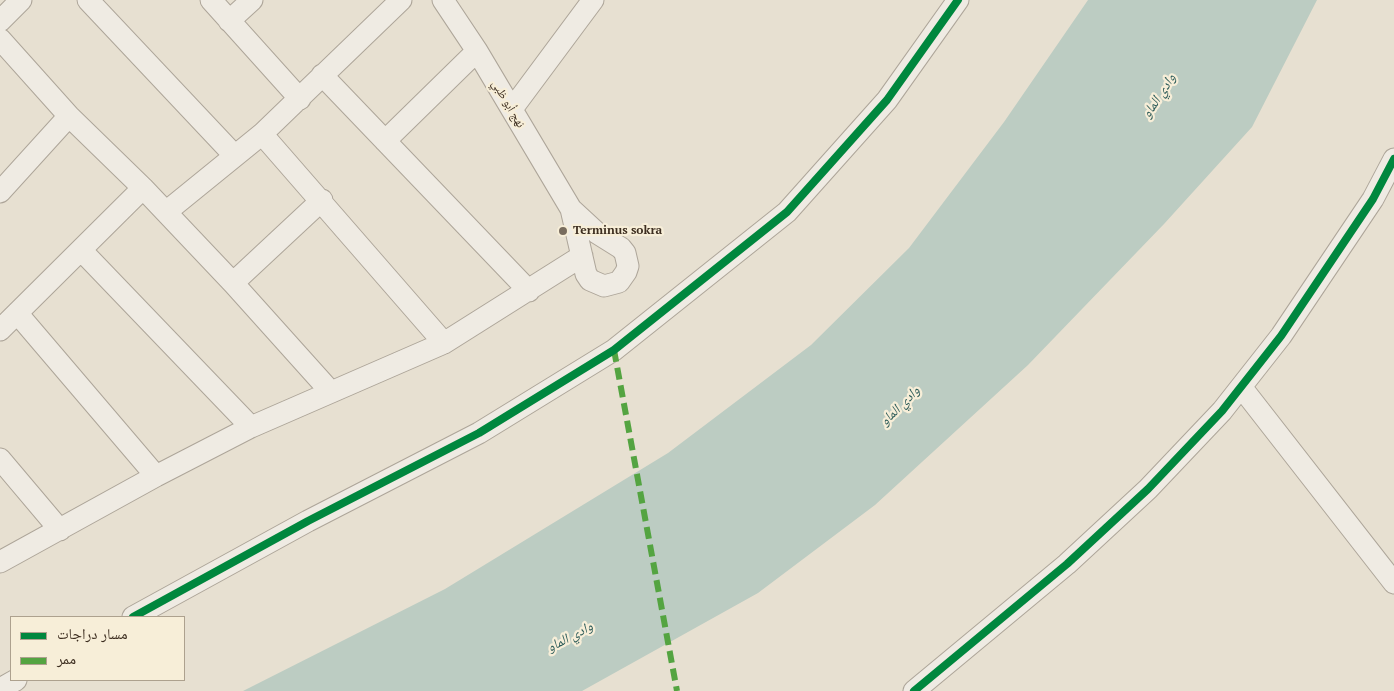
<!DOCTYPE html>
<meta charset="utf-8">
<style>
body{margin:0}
#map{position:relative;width:1394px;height:691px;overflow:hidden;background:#e7e0d1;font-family:"PT Serif","Noto Naskh Arabic",serif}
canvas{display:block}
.legend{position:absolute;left:10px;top:616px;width:175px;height:65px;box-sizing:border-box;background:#f7eed8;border:1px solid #ada18e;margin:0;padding:6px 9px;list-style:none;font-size:15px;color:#3d2e20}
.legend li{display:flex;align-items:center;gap:10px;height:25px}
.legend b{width:25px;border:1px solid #ada18e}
</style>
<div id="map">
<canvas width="1394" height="691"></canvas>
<ul class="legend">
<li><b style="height:6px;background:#00873e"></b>مسار دراجات</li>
<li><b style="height:6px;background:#54a441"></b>ممر</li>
</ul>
</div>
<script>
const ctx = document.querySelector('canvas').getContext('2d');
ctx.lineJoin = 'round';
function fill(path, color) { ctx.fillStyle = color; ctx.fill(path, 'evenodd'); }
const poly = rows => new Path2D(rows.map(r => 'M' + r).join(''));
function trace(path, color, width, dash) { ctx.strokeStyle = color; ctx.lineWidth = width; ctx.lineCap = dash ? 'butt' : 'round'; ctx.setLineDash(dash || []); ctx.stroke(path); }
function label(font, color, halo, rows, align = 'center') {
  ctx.font = font + ' "PT Serif","Noto Naskh Arabic",serif'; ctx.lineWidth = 4.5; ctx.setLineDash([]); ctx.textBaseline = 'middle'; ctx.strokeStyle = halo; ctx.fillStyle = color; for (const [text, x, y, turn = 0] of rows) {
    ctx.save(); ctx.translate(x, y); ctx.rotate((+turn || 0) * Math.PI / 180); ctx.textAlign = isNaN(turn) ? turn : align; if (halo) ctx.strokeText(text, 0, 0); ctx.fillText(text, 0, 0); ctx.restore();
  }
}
const water = poly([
 [1088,0,1317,0,1252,127,1164,224,1028,365,875,505,758,593,582,691,243,691,445,589,668,453,811,345,909,248,1004,122]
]);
const minor = poly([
 [88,0,234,155],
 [211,0,300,99],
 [443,0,477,51,571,209,597,233,621,248,625,253,628,266,626,272,619,282,604,286,590,280,586,274,571,209],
 [0,21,21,0],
 [229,21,252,0],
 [0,39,69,116,143,188,233,283,330,391],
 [322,75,529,291],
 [512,109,593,0],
 [262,134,444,343],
 [385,141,477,51],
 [0,192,69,116],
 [166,212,262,134,401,0],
 [81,250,251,427],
 [233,283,322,200],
 [17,313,156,476],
 [0,330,143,188],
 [1242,388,1394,583],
 [0,459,60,530],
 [0,562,156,476,251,427,444,343,582,256],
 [133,617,308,521,479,433,614,350,787,212,887,100,958,0],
 [0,689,16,680],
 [914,691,1067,564,1148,489,1222,411,1281,336,1373,199,1394,159]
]);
const quiet = poly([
 [614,350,677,691]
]);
const cycleway = poly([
 [133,617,308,521,479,433,614,350,787,212,887,100,958,0],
 [914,691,1067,564,1148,489,1222,411,1281,336,1373,199,1394,159]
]);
const markers = [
 [563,231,5,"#786c5e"]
];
const streetNames = [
 ["نهج أبو ظبي",508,104,59]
];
const poiNames = [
 ["Terminus sokra",573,231]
];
const waterNames = [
 ["وادي الماو",1159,96,-57],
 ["وادي الماو",900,406,-45],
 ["وادي الماو",570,637,-28]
];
fill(water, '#bcccc2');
trace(minor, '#ada599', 23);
trace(minor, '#efebe3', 21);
trace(quiet, '#54a441', 6, [12, 6]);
trace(cycleway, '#00873e', 8);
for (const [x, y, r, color] of markers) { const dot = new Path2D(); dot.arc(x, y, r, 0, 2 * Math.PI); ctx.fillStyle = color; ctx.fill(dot); trace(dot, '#f7eed8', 2); }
label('12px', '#3d2e20', '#f7eed8', streetNames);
label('bold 12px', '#3d2e20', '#f7eed8', poiNames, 'left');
label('italic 14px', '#2f5d5a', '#f7eed8', waterNames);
</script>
